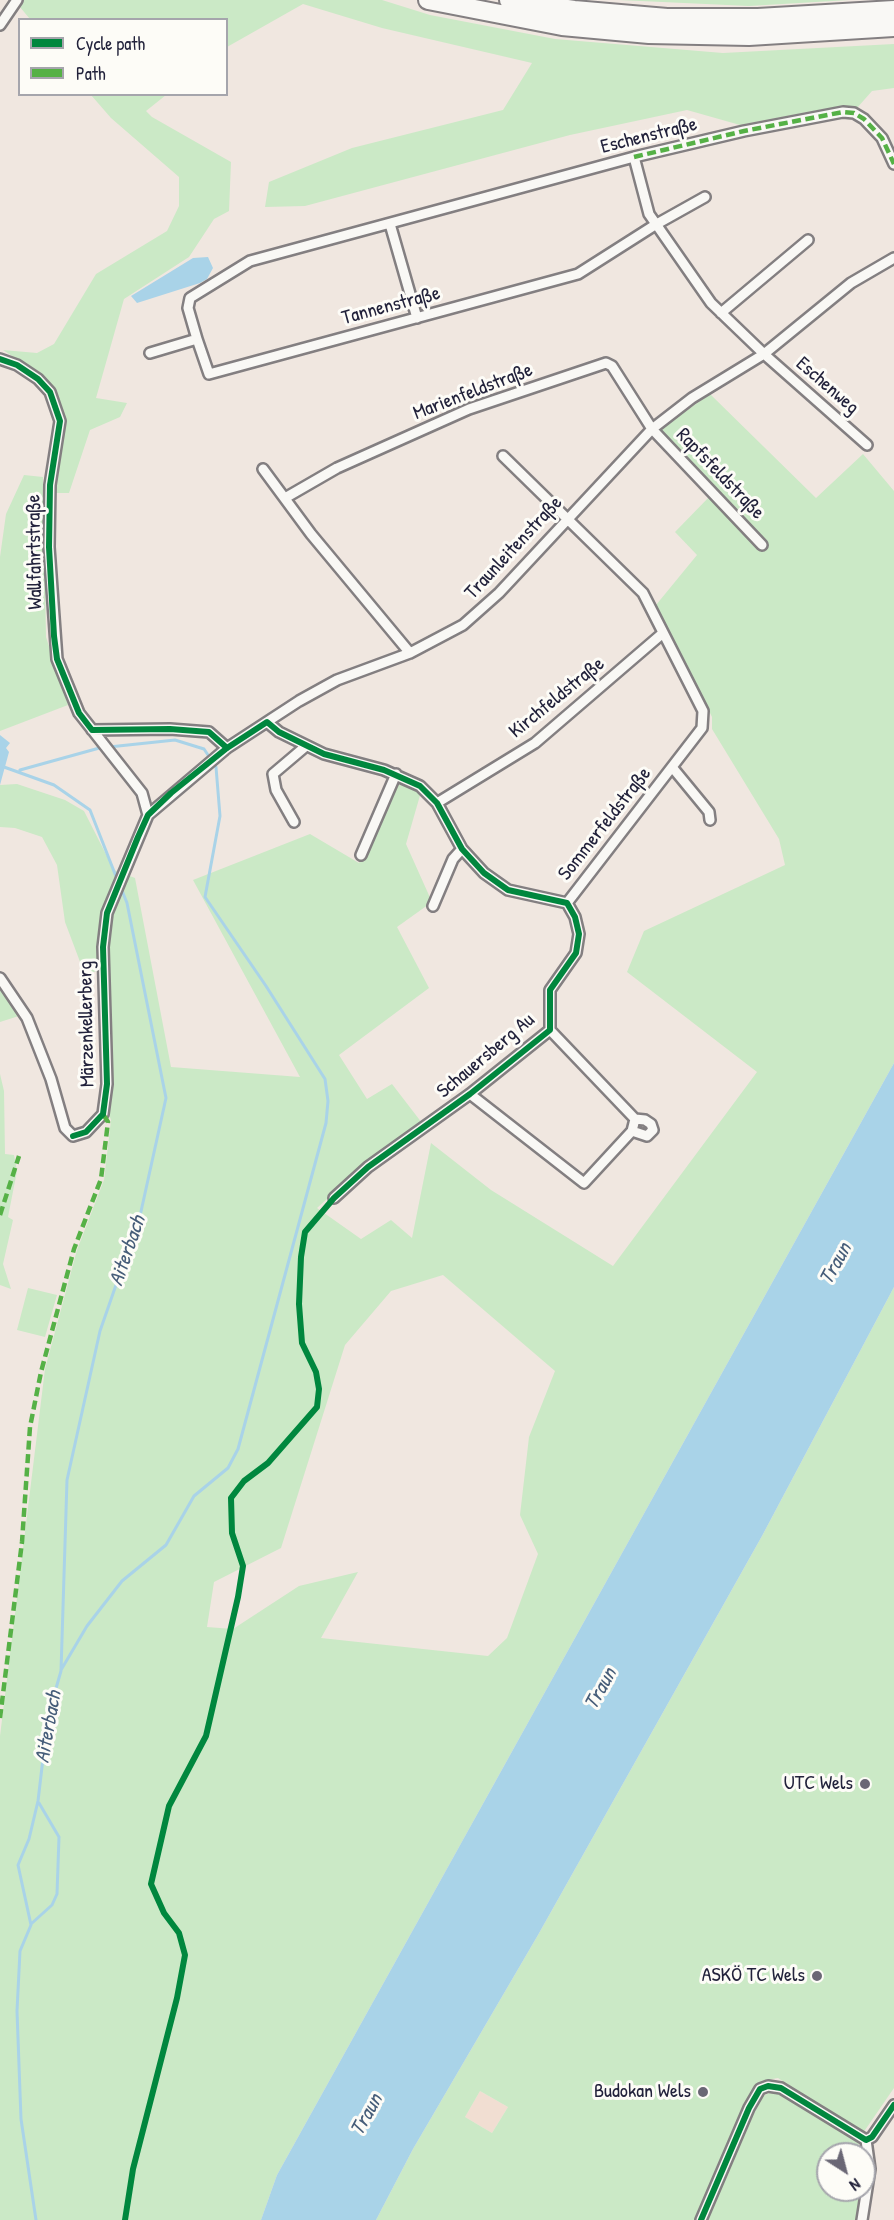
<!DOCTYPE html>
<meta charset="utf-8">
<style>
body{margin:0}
#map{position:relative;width:894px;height:2220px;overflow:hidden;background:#f0e7e0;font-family:"Patrick Hand",sans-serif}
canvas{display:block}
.legend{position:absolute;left:18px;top:18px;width:210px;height:78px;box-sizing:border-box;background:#fdfcf7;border:2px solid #a5a5ac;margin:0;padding:8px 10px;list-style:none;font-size:18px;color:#22223b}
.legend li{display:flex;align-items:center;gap:12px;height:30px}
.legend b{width:30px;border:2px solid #a5a5ac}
.north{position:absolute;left:816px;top:2142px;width:60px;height:60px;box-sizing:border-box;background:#fdfcf7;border:2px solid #a5a5ac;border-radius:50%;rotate:144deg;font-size:16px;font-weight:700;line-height:24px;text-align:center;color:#22223b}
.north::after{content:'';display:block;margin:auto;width:21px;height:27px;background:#6a6775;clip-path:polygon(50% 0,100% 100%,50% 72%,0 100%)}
</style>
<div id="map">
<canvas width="894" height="2220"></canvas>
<ul class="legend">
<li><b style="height:8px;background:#00873e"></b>Cycle path</li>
<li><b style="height:8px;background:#55b146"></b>Path</li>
</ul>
<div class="north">N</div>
</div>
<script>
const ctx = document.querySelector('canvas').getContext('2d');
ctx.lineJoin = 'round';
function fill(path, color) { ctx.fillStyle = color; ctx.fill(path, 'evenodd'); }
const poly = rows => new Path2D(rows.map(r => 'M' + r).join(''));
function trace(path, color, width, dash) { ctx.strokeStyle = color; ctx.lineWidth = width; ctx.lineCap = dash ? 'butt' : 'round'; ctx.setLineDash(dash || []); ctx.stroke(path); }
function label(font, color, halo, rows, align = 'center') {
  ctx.font = font + ' "Patrick Hand",sans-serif'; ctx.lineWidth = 6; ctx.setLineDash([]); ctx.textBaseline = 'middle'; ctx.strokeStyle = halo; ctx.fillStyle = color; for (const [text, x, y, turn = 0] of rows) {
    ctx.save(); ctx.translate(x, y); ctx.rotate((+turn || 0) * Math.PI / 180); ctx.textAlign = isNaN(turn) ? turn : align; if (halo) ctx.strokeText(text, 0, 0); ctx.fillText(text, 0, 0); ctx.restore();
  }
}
const built = poly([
 [480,2091,508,2107,492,2133,465,2117]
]);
const green = poly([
 [23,0,382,0,430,15,555,39,723,53,894,44,894,88,872,91,857,108,824,109,740,125,687,110,570,135,305,206,265,207,269,182,352,148,503,110,532,63,382,28,303,4,227,47,226,20,30,19,19,6],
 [619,0,849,0,749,6],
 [91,95,166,95,146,111,152,117,231,162,229,211,214,219,189,257,124,299,96,398,127,403,120,417,90,430,69,493,55,493,62,413,56,394,42,376,3,350,37,353,54,344,96,274,167,231,179,206,179,177,111,118],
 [710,394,816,498,863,454,894,491,894,1063,277,2175,261,2220,0,2220,0,1736,45,1369,77,1250,104,1180,111,1120,107,1109,105,968,85,975,65,922,57,865,42,837,15,828,0,827,0,785,17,784,65,800,84,811,114,870,135,878,171,1067,300,1077,193,880,310,834,359,863,398,784,421,792,406,844,432,902,397,927,429,988,339,1055,367,1099,392,1084,422,1123,367,1163,317,1208,361,1239,391,1220,412,1238,431,1143,491,1190,613,1266,757,1072,627,972,644,931,785,865,779,839,712,729,712,717,656,605,697,555,675,532,711,495,656,432],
 [443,1275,555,1371,529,1437,520,1515,538,1554,507,1638,488,1656,321,1638,358,1572,299,1586,233,1629,207,1627,214,1582,281,1548,345,1345,391,1291],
 [24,475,43,477,46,637,68,705,0,731,0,557,6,514],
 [0,989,1,991,22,1015,0,1022],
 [0,1074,4,1091,5,1154,14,1155,17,1171,8,1217,13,1220,3,1264,11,1289,0,1285],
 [894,1287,894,2088,863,2133,778,2078,761,2081,696,2220,376,2220,413,2149,538,1935,762,1536],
 [480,2091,508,2107,492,2133,465,2117],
 [28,1288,57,1295,45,1337,17,1330],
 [770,2092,785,2094,858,2143,863,2154,828,2154,828,2190,863,2190,859,2220,708,2220,759,2099]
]);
const water = poly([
 [208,257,213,268,207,279,200,283,137,303,131,296,193,258],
 [0,735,10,743,6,748,9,752,0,785],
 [894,1063,894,1287,762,1536,538,1935,413,2149,376,2220,261,2220,277,2175]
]);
const stream = poly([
 [0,761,4,767,54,785,90,810,117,879],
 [20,770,103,747],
 [61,1670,87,1626,122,1581,166,1545,194,1496,228,1468,238,1449,326,1123,328,1101,325,1079,266,986,205,897,220,816,216,767,204,749,175,740,109,747],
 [31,1924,52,1905,57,1894,59,1837,39,1803],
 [36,2220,21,2119,17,2011,20,1951,31,1925,18,1865,29,1839,38,1801,48,1716,61,1671,67,1480,100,1331,140,1216,166,1098,127,903,121,888]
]);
const minor = poly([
 [0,25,17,0],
 [634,157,649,214,711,303,764,354,867,445],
 [390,224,417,318],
 [721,313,808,240],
 [197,339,188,308,190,298,250,261,634,157,744,131,843,112,854,113,864,119,882,138,894,164],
 [150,353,197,339,209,374,578,274,655,225,705,197],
 [0,359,17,365,38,379,50,392,60,421,50,485,49,547,57,659,79,713,142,793,148,815],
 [503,456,643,593,703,711,702,728,567,903],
 [263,469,311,534,410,653],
 [285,498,337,468,469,409,606,363,612,366,652,429,762,545],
 [267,722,279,732,324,754,384,770,420,786,437,803,462,849,484,873,508,890,567,903,575,917,579,934,576,953,550,990,550,1030,470,1094,368,1167,334,1198],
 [92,730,170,729,209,732,227,748],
 [672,767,709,812,710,820],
 [437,803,535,743,663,633],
 [294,822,276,790,273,774,306,746],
 [361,855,396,774],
 [433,906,453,859,462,849],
 [0,978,27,1018,51,1079,65,1128,73,1136,86,1132,103,1114,107,1084,103,947,107,913,148,815,227,748,299,701,337,680,410,653,463,625,499,593,652,429,692,398,764,354,851,283,894,258],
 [470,1094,584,1183,632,1131,635,1119,550,1030],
 [632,1131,647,1136,653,1130,651,1124,645,1120,635,1119],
 [701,2220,749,2108,760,2089,768,2086,781,2088,866,2140,872,2137,894,2105],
 [862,2220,870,2169,866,2140]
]);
const motorway = poly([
 [428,0,562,26,649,34,749,36,894,27],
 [509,0,574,10,667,18,758,18,894,10]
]);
const quiet = poly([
 [634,157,744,131,843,112,854,113,864,119,882,138,894,164],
 [0,1215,19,1156],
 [0,1718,22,1542,30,1427,41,1372,74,1249,101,1179,108,1122,103,1114]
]);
const cycleway = poly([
 [0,359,17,365,38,379,50,392,60,421,50,485,49,547,54,636,57,659,79,713,92,730,170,729,209,732,227,748],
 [73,1136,86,1132,103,1114,107,1084,103,947,107,913,138,837,148,815,171,793,227,748,267,722,279,732,324,754,384,770,420,786,437,803,462,849,484,873,508,890,567,903,575,917,579,934,576,953,550,990,550,1030,470,1094,368,1167,334,1198,305,1232,301,1257,299,1304,302,1343,316,1372,319,1389,317,1407,268,1463,244,1481,231,1498,232,1533,243,1566,238,1597,206,1736,169,1806,151,1884,164,1913,179,1933,185,1955,177,1998,133,2169,125,2220],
 [701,2220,749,2108,760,2089,768,2086,781,2088,866,2140,872,2137,894,2105]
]);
const markers = [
 [865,1784,6,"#6a6775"],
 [817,1976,6,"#6a6775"],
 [703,2092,6,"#6a6775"]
];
const streetNames = [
 ["Eschenstraße",649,136,-14],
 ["Tannenstraße",391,306,-15],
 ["Eschenweg",827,386,41],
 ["Marienfeldstraße",473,392,-21],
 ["Rapfsfeldstraße",720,474,46],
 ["Traunleitenstraße",514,548,-47],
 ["Wallfahrtstraße",35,552,-91],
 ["Kirchfeldstraße",557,698,-39],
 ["Sommerfeldstraße",605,824,-52],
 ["Märzenkellerberg",87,1024,-91],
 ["Schauersberg Au",486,1056,-40]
];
const poiNames = [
 ["UTC Wels",853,1784],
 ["ASKÖ TC Wels",805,1976],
 ["Budokan Wels",691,2092]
];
const waterNames = [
 ["Aiterbach",128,1251,-71],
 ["Traun",836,1264,-61],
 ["Traun",601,1689,-61],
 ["Aiterbach",49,1727,-80],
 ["Traun",367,2115,-61]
];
fill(built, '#f1ded2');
fill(green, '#cbe9c6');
fill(water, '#a9d3e8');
trace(stream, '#a9d3e8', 3);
trace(minor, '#837f81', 14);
trace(motorway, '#837f81', 22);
trace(minor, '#f9f8f5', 9);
trace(motorway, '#f9f8f5', 18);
trace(quiet, '#55b146', 4.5, [9, 4.5]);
trace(cycleway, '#00873e', 6);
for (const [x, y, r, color] of markers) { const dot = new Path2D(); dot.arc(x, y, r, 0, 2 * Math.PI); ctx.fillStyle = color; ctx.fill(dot); trace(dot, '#fdfcf7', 2); }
label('20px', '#22223b', '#fdfcf7', streetNames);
label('20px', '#22223b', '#fdfcf7', poiNames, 'right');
label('italic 21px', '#465d79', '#fdfcf7', waterNames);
</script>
